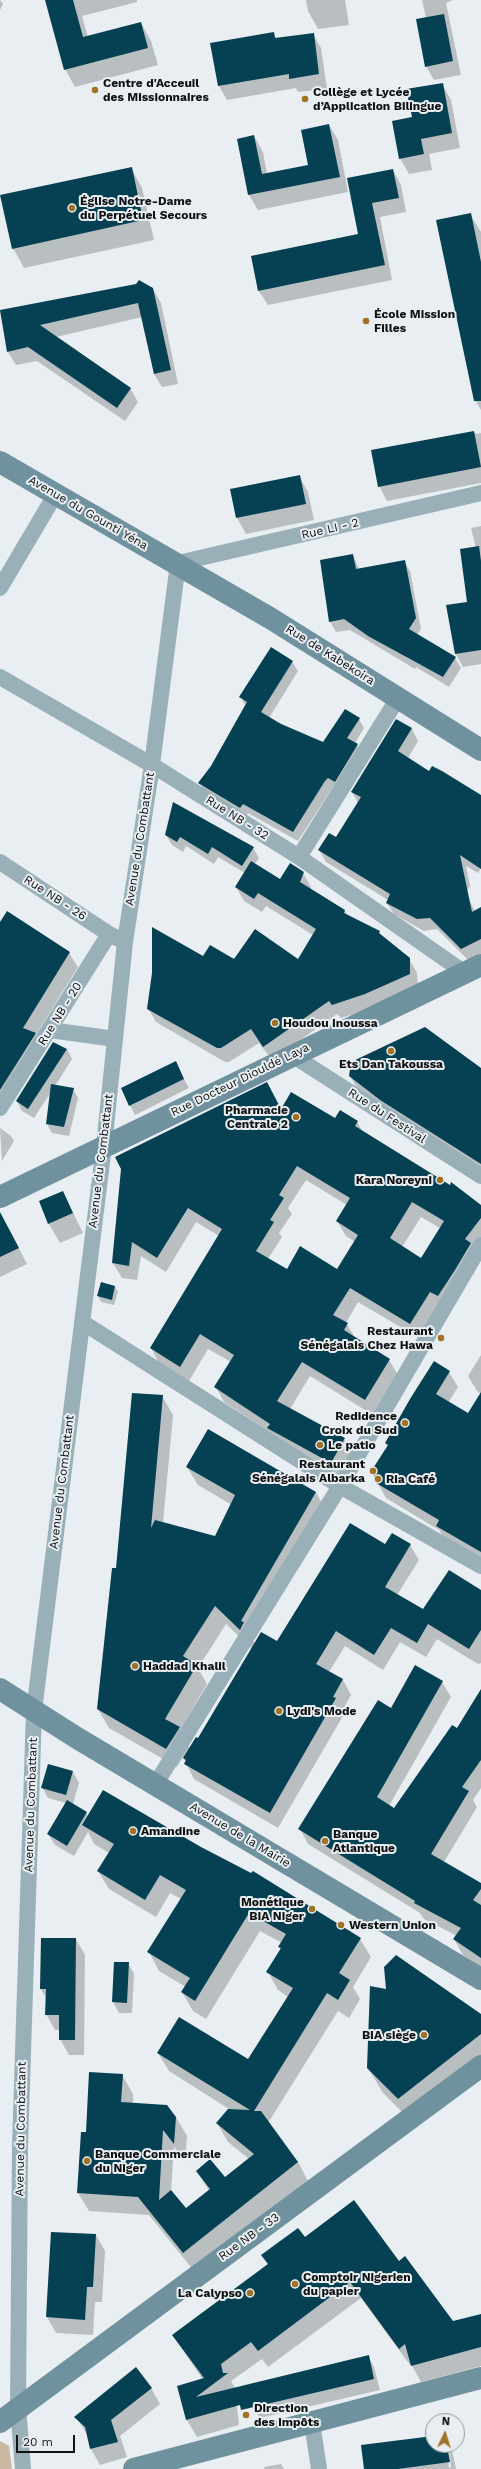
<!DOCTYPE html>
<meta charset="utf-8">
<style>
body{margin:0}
#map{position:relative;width:481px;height:2469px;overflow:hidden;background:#e8eef1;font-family:"Work Sans",sans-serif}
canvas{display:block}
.north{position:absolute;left:425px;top:2413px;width:40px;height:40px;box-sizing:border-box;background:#e8eef1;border:1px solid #919698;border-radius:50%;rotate:4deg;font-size:11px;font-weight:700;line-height:16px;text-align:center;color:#0f1112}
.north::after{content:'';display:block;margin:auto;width:14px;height:18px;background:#a17225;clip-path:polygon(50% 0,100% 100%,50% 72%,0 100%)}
.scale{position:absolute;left:16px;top:2435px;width:59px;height:18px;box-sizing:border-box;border:2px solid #0f1112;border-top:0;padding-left:5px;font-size:12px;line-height:14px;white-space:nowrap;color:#0f1112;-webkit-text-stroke:3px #e8eef1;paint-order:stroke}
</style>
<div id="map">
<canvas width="481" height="2469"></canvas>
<div class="north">N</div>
<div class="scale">20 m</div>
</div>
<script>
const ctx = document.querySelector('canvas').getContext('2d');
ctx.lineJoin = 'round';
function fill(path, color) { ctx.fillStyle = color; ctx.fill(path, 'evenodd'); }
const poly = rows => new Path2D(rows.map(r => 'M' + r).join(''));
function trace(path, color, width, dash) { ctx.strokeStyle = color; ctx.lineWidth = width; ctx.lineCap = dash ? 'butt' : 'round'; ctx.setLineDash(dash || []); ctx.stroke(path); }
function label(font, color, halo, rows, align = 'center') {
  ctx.font = font + ' "Work Sans",sans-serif'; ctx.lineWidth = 4; ctx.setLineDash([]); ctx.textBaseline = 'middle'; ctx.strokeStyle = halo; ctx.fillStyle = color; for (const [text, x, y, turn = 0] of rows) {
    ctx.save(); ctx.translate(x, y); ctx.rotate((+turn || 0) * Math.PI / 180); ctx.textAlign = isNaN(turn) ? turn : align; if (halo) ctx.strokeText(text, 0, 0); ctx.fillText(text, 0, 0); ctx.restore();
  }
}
const green = poly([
 [0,2441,9,2446,12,2469,0,2469]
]);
const shadow = poly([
 [0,0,3,4,0,10],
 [46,0,137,0,137,2,82,16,88,37,141,23,151,41,158,65,75,87,65,69],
 [306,0,345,0,349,25,318,29,308,11],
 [422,0,453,0,446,3,461,75,434,80,426,66,426,18],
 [273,33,277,39,313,34,321,48,327,89,298,92,296,88,227,100,219,86,211,44],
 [442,84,451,100,460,148,429,154,432,170,409,174,400,158,413,118],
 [329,125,338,140,348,192,258,210,249,195,254,136,263,152,267,174,309,166],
 [131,168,142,188,154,240,24,268,13,248],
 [393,170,401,185,406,212,380,217,392,280,268,305,259,291,252,256,359,235,348,179],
 [470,214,481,232,481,410,474,398],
 [137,285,153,289,161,303,178,384,162,387,154,374,142,317,56,337,130,388,138,402,125,421,37,361,16,365,8,352,0,311],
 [473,432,475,434,481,433,481,483,387,501,379,486],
 [299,476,308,492,314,520,246,534,237,518,231,490],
 [481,526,481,664,463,667,456,654,469,603,476,548,471,528],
 [353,555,359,569,404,561,410,571,421,629,417,635,455,658,461,668,449,687,416,667,415,669,350,630,336,632,330,621],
 [292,662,298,671,269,718,323,743,359,719,364,728,355,743,363,754,333,787,298,841,248,813,246,817,205,792,200,783,211,766,245,705,241,697],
 [397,720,412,729,418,741,408,758,430,772,481,796,481,868,478,873,466,866,470,886,465,893,475,911,481,908,481,954,468,960,437,929,424,931,394,914,387,903,388,900,326,862,319,850,337,839,358,803,352,792],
 [166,835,253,848,259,858,255,864,281,880,303,873,311,887,310,890,345,911,348,916,379,932,382,937,409,959,417,973,418,988,373,1008,341,1018,337,1014,272,1060,259,1043,229,1062,225,1062,156,1022,148,1008,203,957,298,960,313,935,266,906,262,912,244,901,236,887,245,873,218,857,214,864,186,846,183,852,172,845],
 [0,924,69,953,78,967,36,1035,43,1049,0,1101],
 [67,1049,72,1059,55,1086,73,1089,78,1098,69,1136,52,1133,47,1124,51,1092,34,1118,22,1111,17,1101],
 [175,1062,189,1088,135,1115,130,1105,139,1079],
 [481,1069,481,1171,358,1090,350,1076],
 [267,1083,282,1110,357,1122,363,1132,481,1207,481,1244,419,1338,358,1302,346,1323,356,1339,389,1360,398,1375,373,1415,310,1376,290,1409,344,1439,352,1454,339,1478,224,1402,216,1387,231,1362,208,1349,189,1381,159,1363,151,1348,219,1236,196,1222,166,1272,141,1256,137,1280,122,1278,113,1263],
 [306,1180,347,1205,337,1221,346,1236,355,1242,338,1270,287,1271,268,1259,282,1237,279,1233,292,1214,288,1208],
 [421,1217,440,1228,421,1259,402,1247],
 [0,1128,11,1136,14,1141,2,1161],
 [63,1192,83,1233,60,1243,49,1224],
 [0,1218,11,1233,27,1264,0,1277],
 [115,1287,118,1292,114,1305,101,1302,98,1296],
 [481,1355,481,1561,446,1541,439,1530,386,1498,377,1482,388,1447,386,1443,449,1372,458,1387,448,1403,468,1414,481,1394,477,1391,468,1376],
 [162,1396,173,1415,163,1523,215,1537,232,1505,198,1485,187,1467,316,1492,326,1511,252,1638,255,1643,277,1642,386,1546,410,1545,419,1560,397,1595,424,1610,481,1591,481,1663,478,1664,437,1639,426,1657,400,1642,383,1670,345,1646,329,1672,343,1680,351,1695,342,1711,344,1714,278,1828,194,1779,183,1757,177,1767,109,1728,98,1709,117,1569],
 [226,1624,252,1649,199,1740,190,1748,180,1730,207,1684,198,1668],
 [442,1682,451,1697,389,1806,394,1809,457,1730,481,1695,481,1788,473,1800,477,1807,444,1862,481,1884,481,1967,463,1955,454,1939,457,1936,424,1919,420,1913,308,1844,300,1829,391,1709],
 [73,1772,79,1783,73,1804,86,1813,89,1817,360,1939,371,1957,353,1987,360,1999,349,2018,338,2011,268,2123,298,2162,308,2181,194,2271,149,2215,89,2211,78,2193,87,2133,122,2075,133,2094,133,2103,176,2117,187,2136,185,2161,174,2147,171,2191,186,2209,209,2191,197,2171,225,2178,249,2159,228,2142,217,2123,229,2109,169,2071,158,2053,249,2060,288,1997,278,1990,268,1972,281,1950,279,1947,282,1943,260,1931,206,2019,193,2011,182,1992,186,1987,159,1971,149,1952,181,1899,170,1893,156,1917,109,1889,98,1871,109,1853,94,1844,88,1832,74,1856,55,1845,48,1834,66,1803,48,1798,42,1787],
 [76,1939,85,1955,84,2055,69,2055,60,2039,60,2030,55,2030,46,2014,46,1998,41,1989],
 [128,1963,134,1974,132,2013,119,2013,113,2002],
 [481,2015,481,2070,413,2123,383,2093,368,2068],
 [52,2233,96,2235,105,2251,102,2302,95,2302,93,2335,56,2333,47,2317],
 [305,2238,399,2262,452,2323,481,2315,481,2366,421,2382,411,2364,410,2365,361,2298,268,2367,262,2359,231,2381,237,2391,231,2395,237,2407,239,2425,197,2437,187,2420,178,2387,203,2380,173,2335,268,2265,263,2255],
 [368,2356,374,2367,380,2390,260,2418,253,2407,249,2384],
 [151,2388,160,2404,120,2436,127,2457,100,2465,91,2449,88,2436,76,2417],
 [433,2437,433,2445,451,2445,456,2469,364,2469],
 [447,2448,449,2448,451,2467,449,2468],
 [281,2464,284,2469,265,2469,264,2467]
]);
const building = poly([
 [45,0,73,0,83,37,141,22,148,48,64,70],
 [444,14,453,61,425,67,416,19],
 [274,32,275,38,314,33,319,74,289,79,289,74,218,86,210,43],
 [443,83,452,133,421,139,424,154,399,159,392,121,412,117,406,89],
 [329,124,340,177,248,195,237,139,254,135,262,174,308,165,301,130],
 [132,167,143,220,12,249,0,195],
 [393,169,399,198,372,203,385,265,258,291,251,256,358,234,347,178],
 [471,213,481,262,481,401,474,401,436,220],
 [139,280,153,288,171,370,154,374,138,303,40,325,131,388,117,408,28,347,7,352,0,310,136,284],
 [474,431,481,467,378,487,371,450],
 [300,475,306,504,236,518,230,489],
 [479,546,481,561,481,650,455,654,446,605,467,602,460,549],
 [353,554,356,569,405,560,416,618,409,629,456,657,443,677,368,636,344,619,329,622,320,560],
 [271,647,293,661,261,712,281,724,323,742,345,709,360,718,347,738,358,744,335,782,328,778,325,781,293,832,243,804,240,808,198,783,211,766,247,702,239,697],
 [396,719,412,728,398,751,429,771,432,766,442,771,481,795,481,869,460,855,472,912,481,907,481,939,461,949,430,918,417,919,386,903,390,894,318,850,329,833,336,837,361,797,351,792],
 [173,802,254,847,242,866,212,847,208,854,180,837,177,842,165,835],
 [251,861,280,879,290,863,304,872,300,882,345,910,344,913,380,931,379,933,410,958,410,974,365,994,332,1005,329,1001,263,1047,251,1029,221,1048,217,1048,147,1009,152,973,152,927,203,956,210,945,234,959,255,929,298,959,316,929,258,893,254,899,235,887],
 [7,911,70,952,23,1028,36,1033,0,1090,0,922],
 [425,1027,481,1068,481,1164,380,1100,349,1076,351,1062],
 [53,1042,67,1049,28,1109,16,1101],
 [176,1061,184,1079,129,1106,121,1088],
 [267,1082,281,1109,291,1092,335,1118,340,1110,358,1121,355,1126,450,1185,451,1182,481,1205,481,1218,465,1239,471,1243,455,1270,438,1296,430,1292,410,1324,350,1288,333,1315,348,1323,344,1330,390,1359,365,1400,302,1362,277,1401,345,1438,331,1463,267,1428,270,1424,214,1387,234,1355,200,1334,180,1367,150,1348,222,1229,188,1208,157,1258,132,1242,129,1266,112,1263,121,1169,115,1157],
 [297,1166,350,1198,336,1221,358,1235,337,1269,300,1246,287,1269,256,1251,274,1222,270,1220,284,1198,279,1195],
 [412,1202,444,1221,421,1258,390,1238],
 [51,1084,74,1088,64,1127,46,1124],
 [63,1191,73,1213,48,1224,39,1201],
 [0,1212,19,1248,0,1257],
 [101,1282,115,1286,112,1300,97,1296],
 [434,1361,450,1371,436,1394,468,1413,481,1392,481,1552,436,1526,439,1520,376,1483,372,1470,388,1445,385,1443,410,1399],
 [132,1393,163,1395,151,1528,155,1520,215,1536,235,1495,186,1467,208,1429,316,1492,241,1621,244,1622,240,1630,215,1606,183,1656,197,1665,165,1719,180,1727,166,1749,97,1709,112,1568,116,1568],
 [350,1523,385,1544,392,1533,411,1544,385,1587,423,1609,449,1570,481,1590,481,1630,469,1649,428,1624,417,1643,391,1628,374,1655,336,1631,316,1664,343,1679,333,1697,336,1698,270,1813,184,1764,186,1760,183,1758,196,1737,198,1738,261,1632,277,1641],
 [415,1665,443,1681,377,1797,394,1808,452,1725,457,1728,481,1689,481,1760,462,1787,469,1791,431,1854,481,1883,481,1889,473,1900,481,1905,481,1958,453,1939,461,1928,414,1903,415,1901,298,1829,378,1700,391,1708],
 [48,1764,73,1771,66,1795,41,1788],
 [103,1790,201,1847,251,1873,253,1871,361,1938,339,1973,350,1980,338,2000,327,1993,254,2111,261,2111,298,2162,183,2253,138,2197,77,2193,81,2132,86,2132,89,2072,123,2074,121,2102,167,2105,176,2117,174,2144,163,2130,159,2200,171,2190,186,2208,210,2189,196,2171,210,2159,225,2177,254,2154,216,2123,228,2109,250,2110,157,2053,179,2017,248,2059,293,1988,266,1972,281,1948,278,1947,286,1934,249,1913,195,2001,181,1992,190,1978,147,1952,186,1890,160,1875,145,1900,97,1871,114,1844,82,1825],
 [67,1800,87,1812,67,1846,47,1834],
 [41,1938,76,1938,75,2040,59,2040,59,2015,45,2015,46,1989,40,1989],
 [396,1955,481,2014,481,2034,398,2099,367,2068,370,1986,386,1989,384,1967],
 [114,1962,129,1962,127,2003,112,2002],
 [354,2200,399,2261,405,2256,453,2321,481,2314,481,2347,411,2366,405,2344,399,2349,350,2282,258,2351,251,2342,221,2364,223,2373,228,2373,196,2397,369,2355,374,2379,241,2410,240,2405,186,2420,177,2386,204,2378,172,2335,268,2264,261,2255,298,2228,305,2237],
 [51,2232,96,2234,93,2287,87,2287,85,2320,46,2317],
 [136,2367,152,2388,111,2420,118,2442,90,2449,85,2427,74,2417],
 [433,2436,433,2445,447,2445,450,2462,398,2469,364,2469,361,2445]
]);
const street = poly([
 [0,588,55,495],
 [0,677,152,765,299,857,465,973],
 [299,857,398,698],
 [0,862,109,934],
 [50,1030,115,1039],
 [292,1055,481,1176],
 [0,1108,109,934,125,942],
 [82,1322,340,1486,481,1566],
 [155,1785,340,1486,481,1245],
 [312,2423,319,2469],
 [23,2469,18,2407,20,2146,34,1711,104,1146,125,942,152,765,178,563,481,493]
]);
const secondary = poly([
 [0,462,270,618,481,750],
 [0,1197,481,965],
 [0,1689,77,1738,481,1979],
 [0,2422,481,2066],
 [134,2469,481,2378]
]);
const markers = [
 [95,90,4,"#a17225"],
 [305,99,4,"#a17225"],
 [72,208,4,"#a17225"],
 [366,321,4,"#a17225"],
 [275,1023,4,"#a17225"],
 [391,1051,4,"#a17225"],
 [296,1117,4,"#a17225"],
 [440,1180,4,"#a17225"],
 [441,1338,4,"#a17225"],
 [405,1423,4,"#a17225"],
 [320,1445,4,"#a17225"],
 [373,1471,4,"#a17225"],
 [378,1479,4,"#a17225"],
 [135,1666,4,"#a17225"],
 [279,1711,4,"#a17225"],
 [133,1831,4,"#a17225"],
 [325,1841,4,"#a17225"],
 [312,1909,4,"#a17225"],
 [341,1925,4,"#a17225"],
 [424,2035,4,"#a17225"],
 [87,2161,4,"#a17225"],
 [295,2284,4,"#a17225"],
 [250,2293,4,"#a17225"],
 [246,2415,4,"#a17225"]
];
const poiNames = [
 ["Centre d'Acceuil",103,83],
 ["des Missionnaires",103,97],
 ["Collège et Lycée",313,92],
 ["d’Application Bilingue",313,106],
 ["Église Notre-Dame",80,201],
 ["du Perpétuel Secours",80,215],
 ["École Mission",374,314],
 ["Filles",374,328],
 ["Houdou Inoussa",283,1023],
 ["Ets Dan Takoussa",391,1064,"center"],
 ["Pharmacie",288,1110,"right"],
 ["Centrale 2",288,1124,"right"],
 ["Kara Noreyni",432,1180,"right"],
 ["Restaurant",433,1331,"right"],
 ["Sénégalais Chez Hawa",433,1345,"right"],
 ["Redidence",397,1416,"right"],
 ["Croix du Sud",397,1430,"right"],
 ["Le patio",328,1445],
 ["Restaurant",365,1464,"right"],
 ["Sénégalais Albarka",365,1478,"right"],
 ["Ria Café",386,1479],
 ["Haddad Khalil",143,1666],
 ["Lydi's Mode",287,1711],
 ["Amandine",141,1831],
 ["Banque",333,1834],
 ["Atlantique",333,1848],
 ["Monétique",304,1902,"right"],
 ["BIA Niger",304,1916,"right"],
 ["Western Union",349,1925],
 ["BIA siège",416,2035,"right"],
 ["Banque Commerciale",95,2154],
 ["du Niger",95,2168],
 ["Comptoir Nigerien",303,2277],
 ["du papier",303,2291],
 ["La Calypso",242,2293,"right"],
 ["Direction",254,2408],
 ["des impôts",254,2422]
];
const streetNames = [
 ["Avenue du Gounti Yéna",88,513,30],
 ["Rue LI - 2",330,529,-13],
 ["Rue de Kabekoira",330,655,32],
 ["Rue NB - 32",237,818,32],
 ["Avenue du Combattant",140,839,-81],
 ["Rue NB - 26",55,898,33],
 ["Rue NB - 20",60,1014,-58],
 ["Rue Docteur Diouldé Laya",240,1080,-26],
 ["Rue du Festival",387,1116,33],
 ["Avenue du Combattant",101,1161,-83],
 ["Avenue du Combattant",62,1482,-83],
 ["Avenue du Combattant",31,1805,-88],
 ["Avenue de la Mairie",240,1835,31],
 ["Avenue du Combattant",21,2129,-89],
 ["Rue NB - 33",249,2237,-36]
];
fill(green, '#cab8a1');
fill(shadow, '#0003');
fill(building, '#054152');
trace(street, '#9ab0b9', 16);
trace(secondary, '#70929f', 22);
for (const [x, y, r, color] of markers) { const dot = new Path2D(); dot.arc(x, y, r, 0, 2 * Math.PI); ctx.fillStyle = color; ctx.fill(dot); trace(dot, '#e8eef1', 1.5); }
label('bold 12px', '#0f1112', '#e8eef1', poiNames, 'left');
label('12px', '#0f1112', '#e8eef1', streetNames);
</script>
